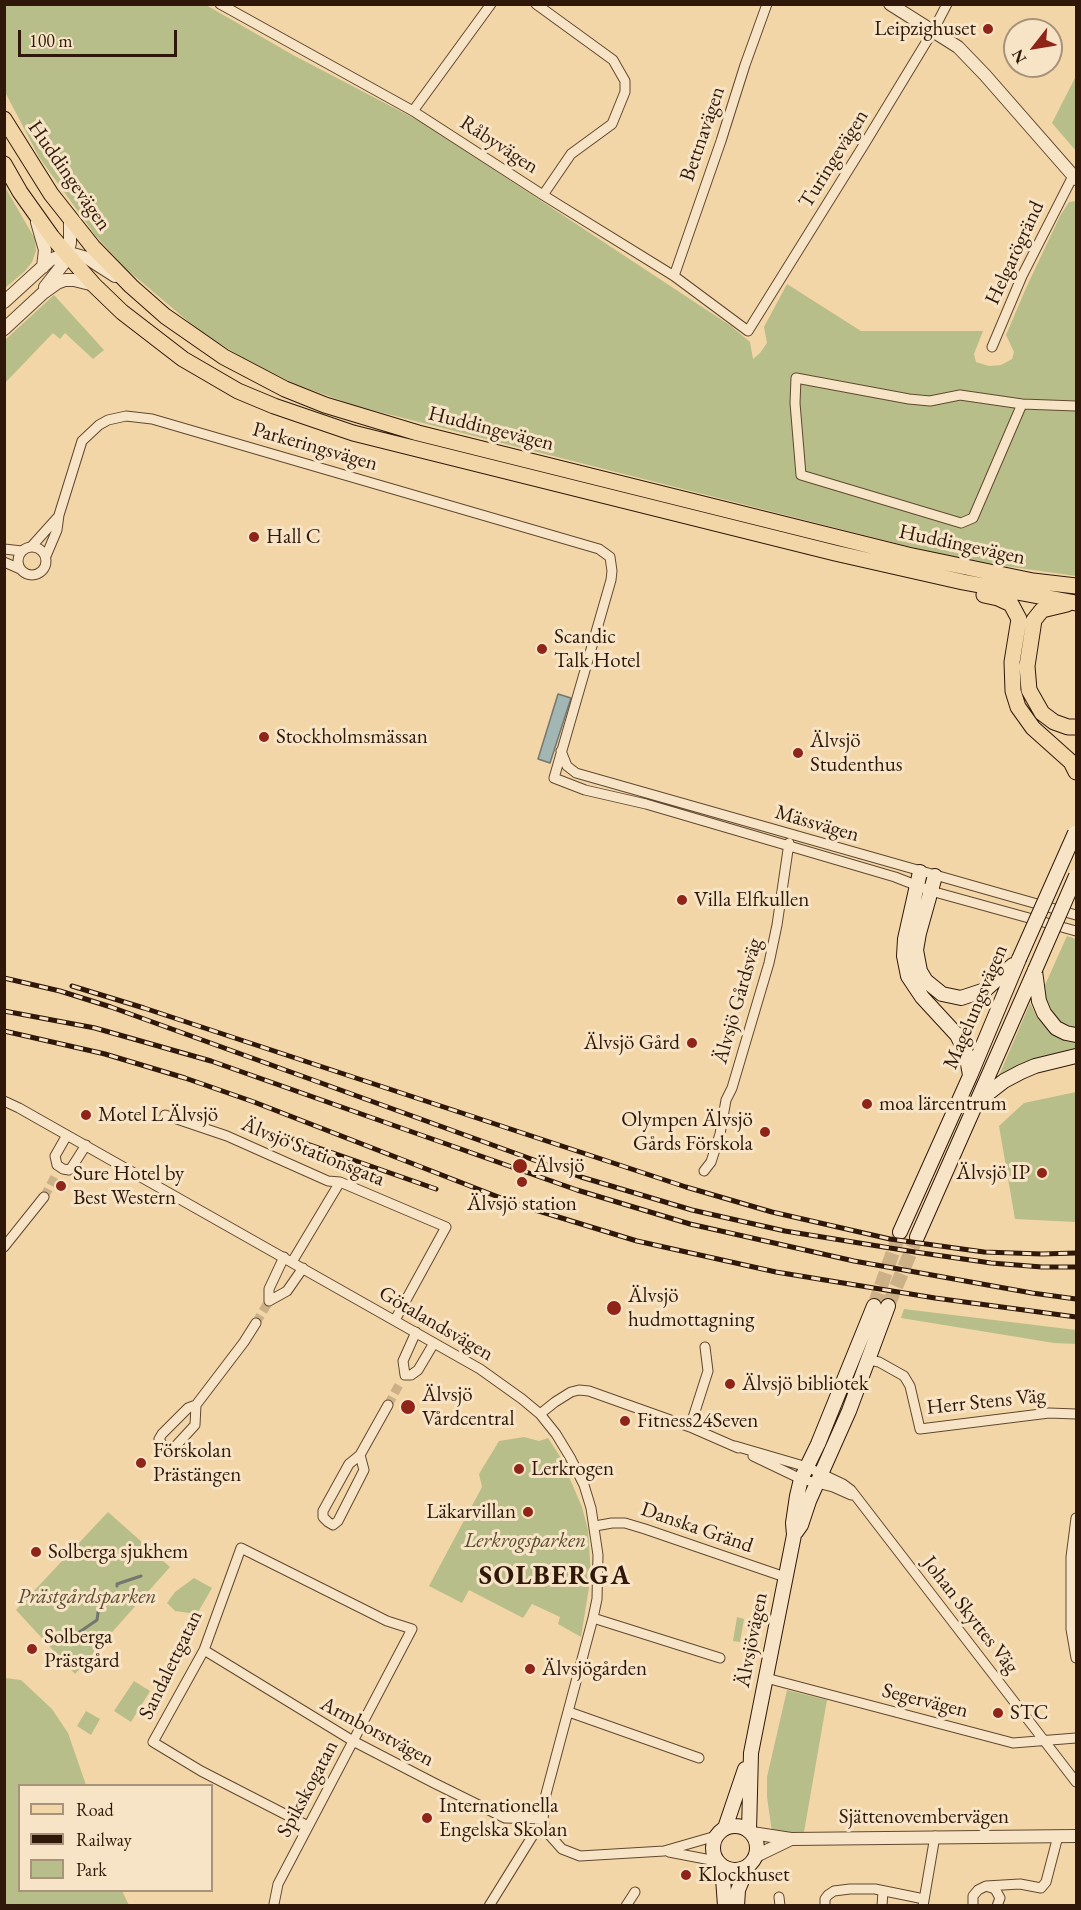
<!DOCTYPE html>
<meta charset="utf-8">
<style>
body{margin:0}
#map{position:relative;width:1081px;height:1910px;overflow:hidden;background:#f3d6a7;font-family:"EB Garamond",serif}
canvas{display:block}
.frame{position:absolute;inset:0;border:6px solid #2f1809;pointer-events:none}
.legend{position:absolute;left:18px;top:1784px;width:195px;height:108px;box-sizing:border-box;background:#f7e4c6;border:2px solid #a7927a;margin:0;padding:8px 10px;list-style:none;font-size:18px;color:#2f1809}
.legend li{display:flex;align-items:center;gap:12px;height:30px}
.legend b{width:30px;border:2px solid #a7927a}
.north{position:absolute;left:1003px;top:18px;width:60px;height:60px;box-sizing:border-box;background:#f7e4c6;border:2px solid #a7927a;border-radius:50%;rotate:239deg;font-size:16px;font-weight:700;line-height:24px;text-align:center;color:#2f1809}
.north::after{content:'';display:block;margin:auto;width:21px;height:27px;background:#8f2418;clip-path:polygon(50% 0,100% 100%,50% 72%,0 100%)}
.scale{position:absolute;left:18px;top:30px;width:159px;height:27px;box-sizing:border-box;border:3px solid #2f1809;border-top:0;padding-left:8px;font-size:18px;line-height:21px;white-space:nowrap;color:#2f1809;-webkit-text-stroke:4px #f7e4c6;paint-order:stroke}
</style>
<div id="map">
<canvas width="1081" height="1910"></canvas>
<div class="frame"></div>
<ul class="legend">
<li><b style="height:8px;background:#f3d6a7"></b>Road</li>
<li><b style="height:8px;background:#2f1809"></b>Railway</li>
<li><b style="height:16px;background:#b8be89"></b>Park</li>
</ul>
<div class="north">N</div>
<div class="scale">100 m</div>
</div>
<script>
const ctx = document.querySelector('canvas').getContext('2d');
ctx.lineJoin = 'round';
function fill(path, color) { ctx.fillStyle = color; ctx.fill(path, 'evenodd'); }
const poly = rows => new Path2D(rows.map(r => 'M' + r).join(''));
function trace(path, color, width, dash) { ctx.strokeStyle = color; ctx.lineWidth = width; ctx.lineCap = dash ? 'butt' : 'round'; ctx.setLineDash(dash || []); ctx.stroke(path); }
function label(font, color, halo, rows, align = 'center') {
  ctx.font = font + ' "EB Garamond",serif'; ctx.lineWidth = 6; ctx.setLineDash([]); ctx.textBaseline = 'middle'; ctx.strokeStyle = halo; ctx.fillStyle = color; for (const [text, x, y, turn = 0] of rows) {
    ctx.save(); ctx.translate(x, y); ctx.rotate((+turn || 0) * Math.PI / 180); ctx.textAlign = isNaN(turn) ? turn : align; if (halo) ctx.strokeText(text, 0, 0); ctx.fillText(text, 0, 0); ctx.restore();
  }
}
const green = poly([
 [4,5,206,5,293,55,423,123,731,326,750,342,753,359,760,353,767,343,764,327,787,284,861,331,983,331,974,354,976,362,989,366,1001,365,1012,359,1014,352,1006,335,1026,288,1060,216,1069,202,1076,201,1076,576,997,565,923,550,356,406,295,384,245,359,202,333,125,268,95,235,39,157,5,92],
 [1076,76,1076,151,1052,123],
 [5,187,35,239,36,251,32,262,25,271,5,288],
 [54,295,104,350,93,359,65,333,60,339,53,333,5,383,5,340],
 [1067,936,1076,939,1076,1028,1057,1020,1046,999,1045,985],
 [1030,1003,1037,1017,1049,1031,1062,1040,1076,1043,1076,1049,1022,1063,998,1078],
 [1076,1092,1076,1222,1015,1219,999,1126,1024,1103],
 [904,1309,1076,1330,1076,1344,1054,1343,901,1318],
 [524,1437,539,1441,548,1438,561,1458,582,1507,588,1530,591,1575,581,1637,558,1624,560,1617,532,1604,523,1618,469,1590,462,1603,429,1586,482,1487,479,1474,499,1441],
 [108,1512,170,1567,75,1674,16,1610],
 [194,1578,212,1588,197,1614,175,1611,167,1603,175,1592],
 [737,1617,744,1619,740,1642,733,1641],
 [5,1678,21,1680,52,1709,68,1733,86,1785,20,1786,20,1890,122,1891,129,1905,5,1905],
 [134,1681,150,1691,131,1722,114,1711],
 [787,1690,827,1700,804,1832,772,1832,767,1797,767,1777],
 [86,1711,100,1719,91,1735,77,1726]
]);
const water = poly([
 [558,694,571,698,550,763,538,759,558,694]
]);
const stream = poly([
 [117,1586,117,1584,141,1576],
 [78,1633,97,1620,100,1598,106,1592]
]);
const minorTunnel = poly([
 [44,1197,56,1175],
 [256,1323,269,1301],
 [388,1405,400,1383]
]);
const secondaryTunnel = poly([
 [874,1306,900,1232],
 [888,1306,917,1237]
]);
const minor = poly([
 [220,4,413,111,543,195,674,276,748,331,865,143,933,31,947,4],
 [536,4,613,60,625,81,625,92,612,124,571,154,543,195],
 [413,111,491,4],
 [674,276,721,141,745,65,767,4],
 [992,347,1022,276,1073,176],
 [1022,404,960,395,930,401,909,399,796,378,795,403,801,475,961,523,973,518,1022,404,1076,406],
 '18 561a14 14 0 1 1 28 0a14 14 0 1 1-28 0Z',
 [31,547,58,517],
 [4,549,22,551],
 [46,556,57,530,59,515,82,441,99,425,108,420,126,416,152,419,599,549,610,557,612,571,611,580,554,778,585,790,646,804,895,877,931,891,1076,931],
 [4,562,20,569],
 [561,751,567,766,576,773,1076,915],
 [4,1101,19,1108,480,1369,522,1399,540,1414,556,1434,570,1457,584,1485,591,1508,598,1555,597,1599,593,1618,546,1794,543,1819,546,1831,562,1849,580,1856,664,1851,716,1836],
 [165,1115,227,1136,328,1181,340,1182,446,1227,395,1320],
 [67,1135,55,1156,57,1165,63,1169,69,1170,72,1167,86,1145],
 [704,1171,711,1162,720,1134,726,1100,732,1088,769,963,777,925,789,843],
 [4,1247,44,1197],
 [284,1257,269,1289,269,1301,287,1291,303,1268],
 [292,1262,340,1182],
 [416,1332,403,1361,405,1375,411,1375,418,1370,434,1343],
 [869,1360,879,1362,904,1376,910,1386,920,1429,1049,1413,1076,1414],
 [196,1405,195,1425,172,1450,165,1449,159,1439,162,1434,188,1408,196,1405,244,1342,256,1323],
 [540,1414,555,1402,571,1392,579,1390,589,1391,690,1427,738,1448],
 [690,1427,708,1371,705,1347],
 [735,1446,807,1467,843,1484,851,1490,1076,1782],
 [360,1455,364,1470,338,1521,333,1525,328,1522,323,1517,323,1511,349,1464,360,1455,388,1405],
 [753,1456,801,1479,833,1487,851,1495],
 [1076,1518,1071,1557,1071,1629,1076,1658],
 [595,1526,612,1523,625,1523,645,1529,785,1577],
 [593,1618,720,1658],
 [204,1650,353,1741,434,1783,505,1818,543,1819],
 [766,1678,1013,1743,1076,1738],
 [569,1712,699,1758],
 [669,1852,716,1861],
 [986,1886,1020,1884,1041,1888,1046,1882,1058,1836],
 [779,1897,780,1906],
 [274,1904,278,1884,412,1629,387,1621,241,1548,204,1650,153,1742,201,1771,308,1826],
 [489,1906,543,1819],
 [626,1906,635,1892],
 [825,1906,825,1899,828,1895,834,1891,850,1889,875,1889,924,1899],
 [882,1906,883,1891],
 [923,1906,935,1836],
 [973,1906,973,1896,978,1890,986,1886,995,1889,1000,1898,997,1906]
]);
const tertiary = poly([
 [890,4,958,47,985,75,1076,179],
 [37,222,45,250,43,267],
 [45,287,64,263,70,243,70,219],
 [4,302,50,260,60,256,73,254,87,258,115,276],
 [4,329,43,293,57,283,65,280,74,280,94,285],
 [752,1833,791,1839,1076,1836],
 [756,1856,791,1839]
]);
const secondary = poly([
 [920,872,905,939,904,956,908,976,922,997,957,1035,966,1053,970,1075],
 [935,876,919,933,916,950,920,971,926,981,942,994,961,998,985,990,1013,965],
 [1035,971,1039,1001,1044,1013,1056,1028,1066,1033,1076,1035],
 [977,1102,1004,1081,1021,1072,1035,1066,1076,1056],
 [900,1232,970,1076,1019,959],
 [917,1237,1035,970],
 [796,1532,801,1525,809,1501,849,1411,888,1306],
 '713 1848a22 22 0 1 1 44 0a22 22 0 1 1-44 0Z',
 [725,1828,745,1769],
 [749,1831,751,1753,794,1535,793,1523,797,1496,801,1479,818,1444,874,1306],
 [720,1865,723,1878,725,1906],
 [737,1906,738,1890,747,1868]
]);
const primary = poly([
 [4,119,51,194,93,247,131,286,165,316,224,357,285,389,325,405,418,433,908,555,1033,581,1076,586],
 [4,164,20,192,52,237,94,285,122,312,183,359,238,391,274,406,353,433,835,553,963,582,1076,603],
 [984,595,998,598,1011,604,1019,619,1012,662,1013,691,1018,707,1033,728,1071,762,1076,772],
 [1067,604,1042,610,1034,620,1027,666,1029,690,1042,713,1054,722,1068,727,1076,727]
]);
const rail = poly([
 [4,978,60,991,111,1007,581,1177,692,1210,785,1231,915,1252,991,1263,1042,1267,1076,1267],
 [72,986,144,1008,686,1187,772,1212,890,1239,984,1252,1042,1254,1076,1253],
 [4,1011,95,1028,211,1061,577,1190,690,1224,854,1261,1032,1293,1076,1299],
 [4,1031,105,1054,185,1078,254,1102,519,1205,637,1241,776,1272,935,1298,1076,1317],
 [293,1139,436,1189]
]);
const secondaryBridge = poly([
 [1019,959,1075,833],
 [1035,970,1076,876]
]);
const markers = [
 [988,29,6,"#8f2418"],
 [254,537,6,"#8f2418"],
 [542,649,6,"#8f2418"],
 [264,737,6,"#8f2418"],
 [798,753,6,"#8f2418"],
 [682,900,6,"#8f2418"],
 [692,1043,6,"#8f2418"],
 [867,1104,6,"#8f2418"],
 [86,1115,6,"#8f2418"],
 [765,1132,6,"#8f2418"],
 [520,1166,8,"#8f2418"],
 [1042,1173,6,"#8f2418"],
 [522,1182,6,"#8f2418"],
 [61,1186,6,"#8f2418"],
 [614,1308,8,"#8f2418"],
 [730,1384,6,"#8f2418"],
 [408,1407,8,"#8f2418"],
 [625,1421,6,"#8f2418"],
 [141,1463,6,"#8f2418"],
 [519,1469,6,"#8f2418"],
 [528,1512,6,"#8f2418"],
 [36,1552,6,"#8f2418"],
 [32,1649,6,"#8f2418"],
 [530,1669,6,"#8f2418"],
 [998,1713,6,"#8f2418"],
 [427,1818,6,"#8f2418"],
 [686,1875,6,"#8f2418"]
];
const poiNames = [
 ["Leipzighuset",976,29,"right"],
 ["Hall C",266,537],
 ["Scandic",554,637],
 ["Talk Hotel",554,661],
 ["Stockholmsmässan",276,737],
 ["Älvsjö",810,741],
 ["Studenthus",810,765],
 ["Villa Elfkullen",694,900],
 ["Älvsjö Gård",680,1043,"right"],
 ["moa lärcentrum",879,1104],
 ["Motel L Älvsjö",98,1115],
 ["Olympen Älvsjö",753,1120,"right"],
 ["Gårds Förskola",753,1144,"right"],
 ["Älvsjö",534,1166],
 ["Älvsjö IP",1030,1173,"right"],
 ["Sure Hotel by",73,1174],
 ["Best Western",73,1198],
 ["Älvsjö station",522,1204,"center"],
 ["Älvsjö",628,1296],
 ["hudmottagning",628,1320],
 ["Älvsjö bibliotek",742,1384],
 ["Älvsjö",422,1395],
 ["Vårdcentral",422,1419],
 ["Fitness24Seven",637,1421],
 ["Förskolan",153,1451],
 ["Prästängen",153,1475],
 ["Lerkrogen",531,1469],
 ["Läkarvillan",516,1512,"right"],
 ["Solberga sjukhem",48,1552],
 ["Solberga",44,1637],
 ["Prästgård",44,1661],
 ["Älvsjögården",542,1669],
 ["STC",1010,1713],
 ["Internationella",439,1806],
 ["Engelska Skolan",439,1830],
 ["Klockhuset",698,1875]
];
const streetNames = [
 ["Bettnavägen",703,134,-71],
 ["Råbyvägen",499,145,33],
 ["Turingevägen",834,159,-58],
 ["Huddingevägen",69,176,55],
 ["Helgarögränd",1015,253,-65],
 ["Huddingevägen",491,429,14],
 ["Parkeringsvägen",315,447,16],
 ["Huddingevägen",962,545,12],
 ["Mässvägen",817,824,16],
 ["Älvsjö Gårdsväg",738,1001,-74],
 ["Magelungsvägen",976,1007,-67],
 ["Älvsjö Stationsgata",313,1152,22],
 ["Götalandsvägen",436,1324,30],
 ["Herr Stens Väg",986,1402,-6],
 ["Danska Gränd",697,1528,19],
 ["Johan Skyttes Väg",970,1615,52],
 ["Älvsjövägen",752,1640,-79],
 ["Sandalettgatan",171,1665,-64],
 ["Segervägen",925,1701,14],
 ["Armborstvägen",377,1732,28],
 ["Spikskogatan",308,1789,-62],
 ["Sjättenovembervägen",924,1817]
];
const parkNames = [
 ["Lerkrogsparken",525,1541],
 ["Prästgårdsparken",87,1597]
];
const districtNames = [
 ["SOLBERGA",555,1577]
];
fill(green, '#b8be89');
fill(water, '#a2b6b4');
trace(water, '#747770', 1.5);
trace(stream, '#747770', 3);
trace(minorTunnel, '#ccb087', 9, [9, 4.5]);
trace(secondaryTunnel, '#ccb087', 14, [14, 7]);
trace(minor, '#604830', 11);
trace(tertiary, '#604830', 14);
trace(secondary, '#2f1809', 16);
trace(primary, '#2f1809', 17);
trace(minor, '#f7e4c6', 9);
trace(tertiary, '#f7e4c6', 12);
trace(secondary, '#f7e4c6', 14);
trace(primary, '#f3d6a7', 15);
trace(rail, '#2f1809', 5);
trace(rail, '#f7e4c6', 3, [9]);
trace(secondaryBridge, '#2f1809', 16, []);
trace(secondaryBridge, '#f7e4c6', 14);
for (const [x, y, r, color] of markers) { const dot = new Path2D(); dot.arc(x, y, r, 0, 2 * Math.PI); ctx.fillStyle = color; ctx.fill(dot); trace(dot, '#f7e4c6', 2); }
label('21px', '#2f1809', '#f7e4c6', poiNames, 'left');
label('21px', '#2f1809', '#f7e4c6', streetNames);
label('italic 21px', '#584a2f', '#f7e4c6', parkNames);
ctx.letterSpacing = '1.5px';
label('bold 27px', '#2f1809', '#f7e4c6', districtNames);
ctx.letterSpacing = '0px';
</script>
